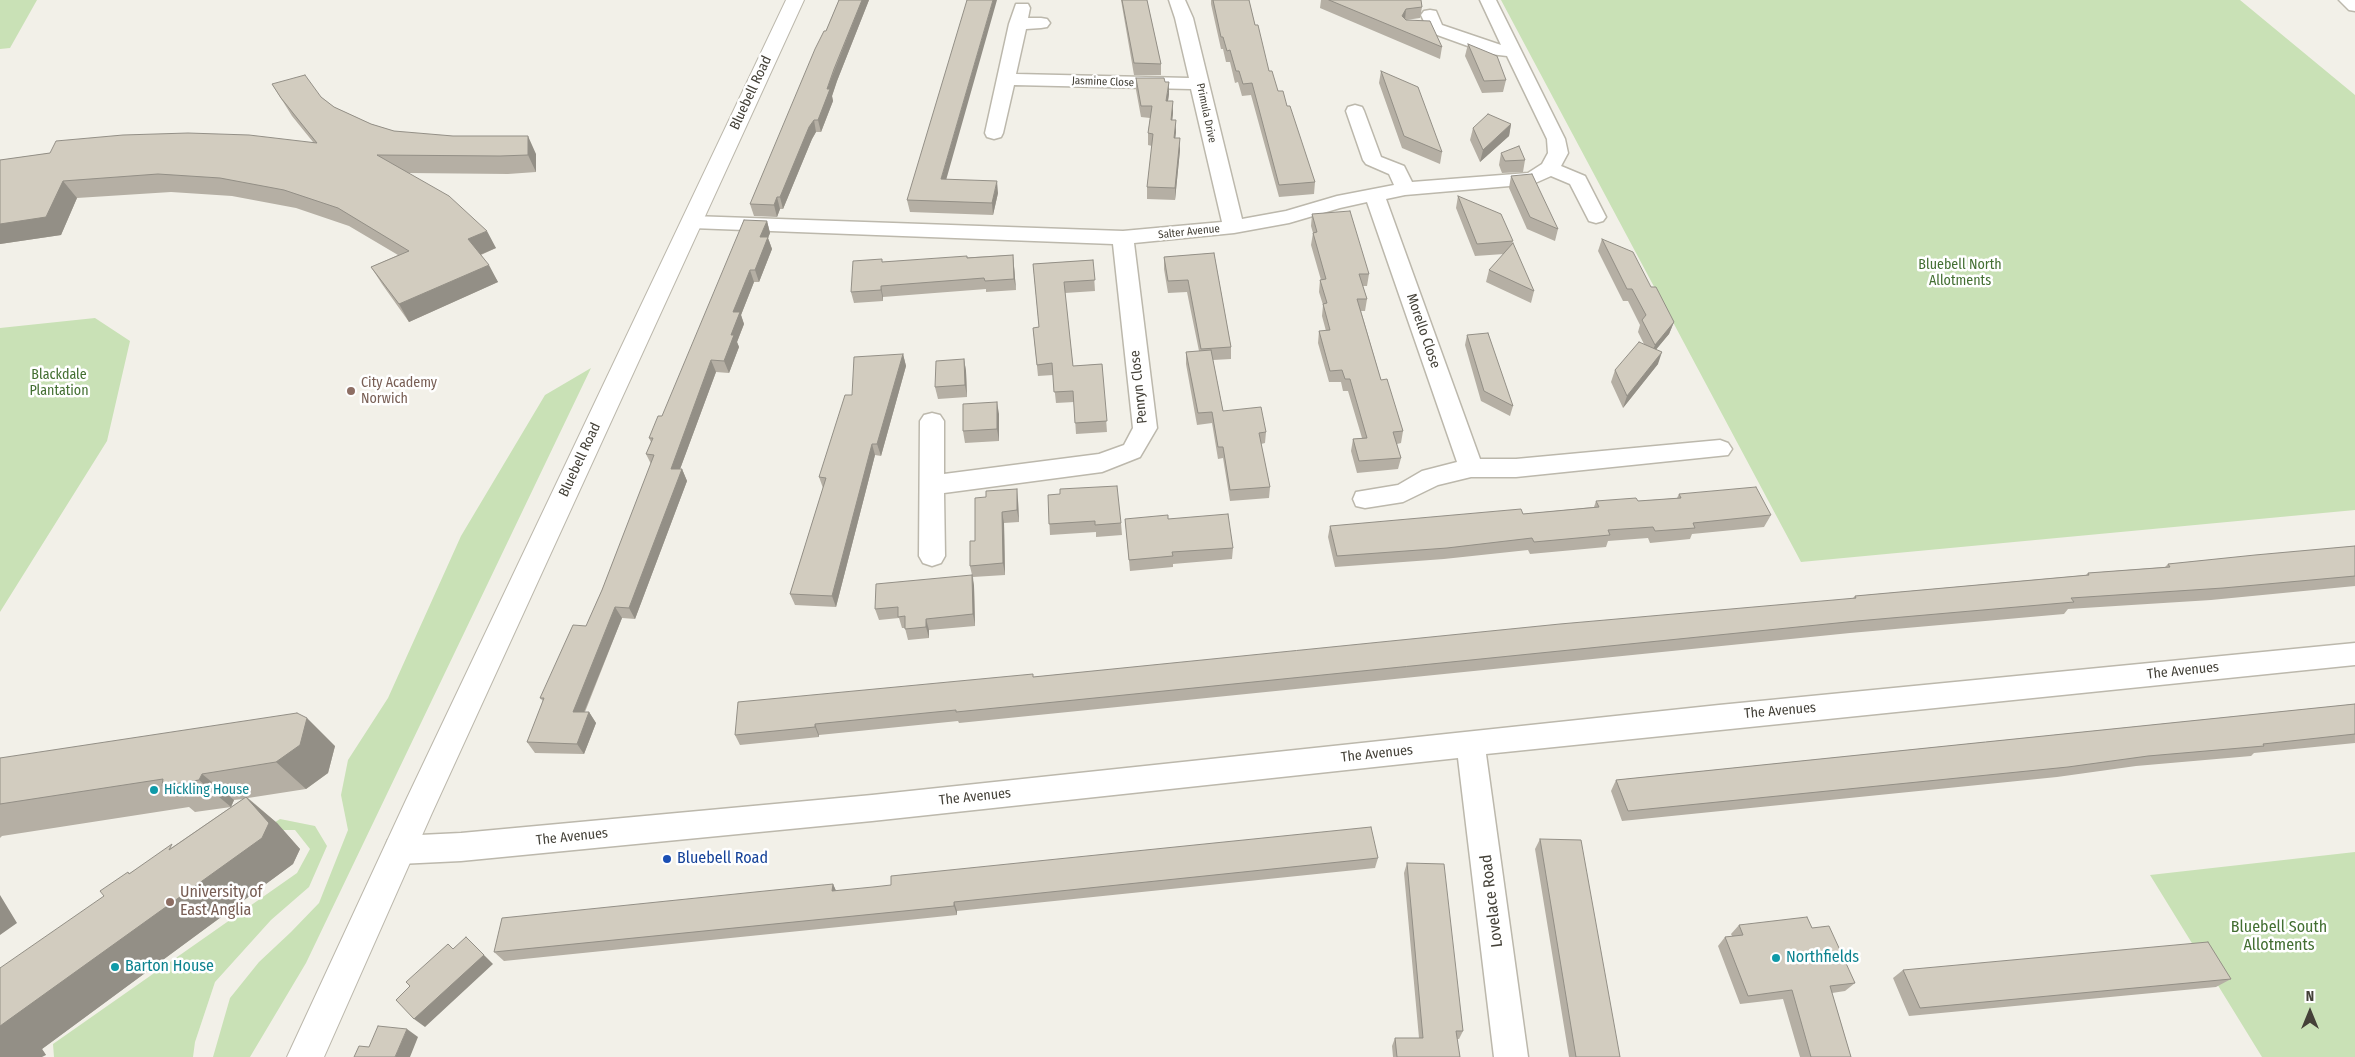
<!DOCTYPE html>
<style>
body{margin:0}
#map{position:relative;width:2355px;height:1057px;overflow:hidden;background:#f2f0e8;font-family:"Fira Sans Condensed",sans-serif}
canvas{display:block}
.north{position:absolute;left:2285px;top:987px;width:50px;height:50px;-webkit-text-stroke:4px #fff;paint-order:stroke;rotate:0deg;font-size:14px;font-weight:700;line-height:20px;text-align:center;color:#444138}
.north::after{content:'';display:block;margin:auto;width:18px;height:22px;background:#444138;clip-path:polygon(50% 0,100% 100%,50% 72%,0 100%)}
</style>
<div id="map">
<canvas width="2355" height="1057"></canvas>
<div class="north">N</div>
</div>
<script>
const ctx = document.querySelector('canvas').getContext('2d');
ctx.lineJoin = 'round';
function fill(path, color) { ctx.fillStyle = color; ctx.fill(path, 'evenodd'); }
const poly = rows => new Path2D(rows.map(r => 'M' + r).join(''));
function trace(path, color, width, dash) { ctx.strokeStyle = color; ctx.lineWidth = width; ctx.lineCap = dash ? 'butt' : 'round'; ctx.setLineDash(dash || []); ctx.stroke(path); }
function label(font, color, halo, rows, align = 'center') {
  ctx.font = font + ' "Fira Sans Condensed",sans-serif'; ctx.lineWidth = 5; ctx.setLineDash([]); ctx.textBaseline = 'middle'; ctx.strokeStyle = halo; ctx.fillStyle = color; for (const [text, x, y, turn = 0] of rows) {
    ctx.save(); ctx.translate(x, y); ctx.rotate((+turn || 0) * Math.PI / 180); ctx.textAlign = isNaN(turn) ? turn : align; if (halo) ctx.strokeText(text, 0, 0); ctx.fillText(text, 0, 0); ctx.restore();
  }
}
const green = poly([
 [0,0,37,0,10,48,0,49],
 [1501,0,2240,0,2355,95,2355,510,1801,562],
 [95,318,130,341,107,441,0,612,0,328],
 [591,368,306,963,250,1057,213,1057,230,998,259,962,291,932,319,903,348,830,341,795,348,760,388,698,461,536,545,395],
 [280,819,315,826,327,846,309,887,271,920,215,982,195,1042,193,1057,54,1057,53,1044,297,873,310,849,295,830,263,830],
 [2355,852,2355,1057,2262,1057,2150,875]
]);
const minor = poly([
 [1169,0,1185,0,1193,18,1242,219,1286,211,1337,196,1394,185,1389,174,1366,164,1363,160,1346,111,1348,107,1355,105,1362,107,1364,111,1381,157,1404,166,1412,182,1528,173,1542,164,1548,153,1547,139,1507,56,1490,54,1429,32,1421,15,1424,11,1430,10,1436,11,1442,25,1501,45,1480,0,1496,0,1565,139,1568,153,1561,166,1585,176,1606,217,1603,221,1596,223,1589,221,1570,184,1551,176,1533,184,1405,195,1386,199,1480,459,1516,459,1720,440,1728,443,1732,449,1728,455,1516,477,1471,477,1438,485,1403,502,1365,508,1356,506,1353,499,1356,492,1398,485,1422,471,1457,462,1367,202,1340,208,1289,223,1234,233,1134,243,1157,428,1140,457,1102,472,944,493,945,556,941,563,932,566,923,563,919,556,920,421,924,415,932,413,940,415,944,421,944,474,1099,454,1124,445,1133,428,1113,244,692,228,685,227,682,222,685,217,692,216,1123,231,1222,222,1191,89,1014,85,1003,133,1001,137,994,139,987,137,985,133,1009,24,1016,4,1028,4,1030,8,1028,18,1041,18,1047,19,1050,23,1047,27,1041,28,1026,29,1016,74,1189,78,1175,18,1169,0],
 [2339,0,2355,0,2355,11,2349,10,2339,0],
 [2355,643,2355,665,1486,754,1528,1057,1494,1057,1458,758,872,821,461,861,399,864,388,860,384,850,388,840,399,836,461,833,872,795,1719,705,2355,643]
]);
const tertiary = poly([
 [786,0,804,0,432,813,324,1057,287,1057,406,800,786,0]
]);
const wall = poly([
 [839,0,869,0,837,81,832,96,833,101,821,132,816,132,812,139,783,209,780,209,777,217,754,216,750,204,826,31],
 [1121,0,1147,0,1161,64,1161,75,1134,75],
 [1211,0,1249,0,1255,25,1269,71,1278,91,1287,106,1315,182,1314,194,1279,197,1251,95,1242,96,1238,82,1235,83,1230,62,1226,62,1223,49,1221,49,1211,4],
 [1321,0,1421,0,1422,7,1420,18,1406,20,1442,47,1440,59,1320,8],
 [1468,44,1506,80,1503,92,1482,93,1465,56],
 [1381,71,1442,152,1440,164,1402,148,1379,83],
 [1136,78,1169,94,1168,101,1173,113,1172,120,1176,132,1175,138,1180,150,1175,200,1147,199,1147,187,1152,146,1148,145,1148,133,1150,118,1141,117,1136,90],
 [272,84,321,97,334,107,371,124,394,131,536,154,536,172,508,174,408,173,496,248,481,255,498,282,409,322,382,284,371,267,398,255,349,226,296,208,232,196,171,192,77,198,61,235,0,244,0,160,50,153,313,142,292,116],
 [1511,124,1509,136,1480,162,1470,140,1473,128],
 [1501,153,1525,160,1523,172,1502,173,1499,165],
 [1511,176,1558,229,1555,241,1527,229,1509,188],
 [998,193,993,215,910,212,907,200],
 [1458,196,1513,241,1512,244,1534,291,1531,303,1486,282,1489,270,1504,254,1475,256,1456,208],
 [1312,214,1369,274,1367,286,1363,286,1367,299,1365,311,1361,311,1381,380,1403,431,1401,443,1397,444,1401,458,1398,469,1357,473,1351,451,1353,439,1362,438,1348,391,1343,391,1341,382,1329,382,1318,343,1319,331,1326,331,1322,316,1323,305,1319,292,1320,280,1321,280,1311,245,1313,233,1311,226],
 [767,221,770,233,768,238,772,249,759,282,754,282,741,315,744,324,737,342,739,347,729,373,716,372,680,469,682,469,687,481,635,619,622,618,585,712,589,712,596,723,584,754,535,753,527,742,543,701,540,698,586,626,602,590,651,464,646,454,651,442,649,438,662,416],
 [1602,239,1651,287,1674,322,1669,334,1656,349,1658,364,1623,408,1611,382,1615,370,1644,344,1638,332,1640,325,1628,301,1623,301,1598,251],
 [1214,253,1231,347,1231,359,1213,360,1223,411,1266,432,1265,443,1261,444,1270,487,1269,498,1230,501,1223,458,1218,459,1212,423,1197,425,1186,364,1186,352,1199,351,1187,292,1168,293,1164,269,1164,257],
 [1013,255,1016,290,986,292,986,289,883,297,883,301,854,303,851,292,882,262],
 [1093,260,1095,291,1065,293,1073,366,1102,364,1107,432,1076,434,1074,402,1056,403,1053,375,1038,376,1033,328,1039,327,1033,264],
 [1467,335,1513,406,1510,416,1481,401,1465,345],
 [903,354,906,366,881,456,875,455,836,607,795,605,790,594,823,488,819,477,852,395],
 [964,359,966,371,967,397,938,399,935,387],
 [999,414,999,441,965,443,963,431],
 [1679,494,1771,515,1764,527,1692,534,1690,539,1650,543,1648,538,1608,541,1606,547,1530,554,1528,550,1444,559,1335,567,1328,537,1330,526,1523,514,1594,507,1596,501,1638,501,1677,498],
 [1048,495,1121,523,1122,535,1096,537,1096,532,1050,535],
 [975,498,1018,500,1019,522,1004,523,1005,575,973,577,974,586,975,626,929,630,929,638,908,640,905,628,902,628,899,618,879,620,875,609,972,575,970,566,975,541],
 [1125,519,1168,519,1233,548,1232,559,1173,564,1173,567,1130,571],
 [2355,546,2355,586,2211,600,2068,609,2064,614,1850,633,959,723,958,721,819,735,819,737,740,745,735,735,1033,677,1852,599,1855,596,2086,575,2088,573,2165,567,2168,564],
 [2355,704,2355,743,2254,753,2251,756,2136,766,2057,777,1622,821,1611,791,1616,780],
 [335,746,328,773,306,789,248,798,277,823,300,849,293,864,42,1049,46,1055,0,1057,104,896,130,873,174,846,231,807,195,812,189,807,2,836,0,838,0,758],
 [243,799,231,807,234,800],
 [1540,839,1620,1057,1569,1057,1535,849],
 [1378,858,1375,868,957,911,957,915,504,961,494,952,833,884,836,891],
 [1407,863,1463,1031,1459,1039,1457,1039,1460,1057,1393,1057,1392,1046,1395,1038,1419,1038,1404,873],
 [1739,925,1812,928,1855,983,1845,991,1832,993,1851,1057,1800,1057,1783,999,1740,1004,1718,946,1725,937,1732,936,1731,934],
 [1903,970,2231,979,2216,987,1909,1016,1893,978]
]);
const shadedWall = poly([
 [862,0,869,0,837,81,832,96,833,101,821,132,818,120,827,89],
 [993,0,997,0,943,191,941,179],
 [1406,9,1405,20,1402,16],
 [1169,82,1169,94,1166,113,1166,101],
 [1173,101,1173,113,1171,132,1171,120],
 [814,120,816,132,812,139,783,209,780,197,809,127],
 [1176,120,1176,132,1174,150,1174,138],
 [1511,124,1509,136,1480,162,1483,150],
 [528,136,536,154,536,172,528,155],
 [1180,138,1180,150,1175,200,1175,188],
 [63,181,77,198,61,235,0,244,0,224],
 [997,181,998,193,993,215,992,203],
 [777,197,780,209,777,217,774,205],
 [767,221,770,233,768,238,772,249,759,282,755,270,760,237],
 [487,231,496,248,477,256,468,239],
 [1013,255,1014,266,1016,290,1014,279],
 [489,265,498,282,409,322,399,304],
 [750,270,754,282,741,315,744,324,737,342,739,347,729,373,724,361,731,335,733,312],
 [881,286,883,297,883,301,881,290],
 [1674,322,1669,334,1650,357,1655,345],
 [1662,352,1658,364,1623,408,1627,396],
 [903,354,906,366,881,456,877,444],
 [964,359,966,371,967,397,965,385],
 [711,360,716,372,676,480,671,469],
 [997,402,999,414,999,441,997,429],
 [872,444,875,455,836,607,832,596],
 [682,469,687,481,635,619,629,608],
 [1017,489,1018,500,1019,522,1017,510],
 [1002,512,1004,523,1005,575,1003,563],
 [972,575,974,586,975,626,973,614],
 [615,607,622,618,580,722,573,712],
 [926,619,929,630,929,638,926,627],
 [589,712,596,723,584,754,577,744],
 [307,718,335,746,328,773,306,789,276,762],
 [815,724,819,735,819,737,815,727],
 [202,774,234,800,231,807,199,780],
 [246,797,277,823,300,849,293,864,42,1049,46,1055,42,1057,0,1057,0,1026],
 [833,884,837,893,832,891],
 [0,895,17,923,0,935],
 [954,902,957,911,957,915,954,906],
 [466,937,493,964,425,1027,414,1019],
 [407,1029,418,1037,410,1057,395,1057]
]);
const building = poly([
 [839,0,862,0,834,69,827,89,830,89,818,120,814,120,809,127,780,197,777,197,774,205,750,204,815,49,824,31,826,31,839,0],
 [967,0,993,0,941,179,997,181,992,203,907,200,967,0],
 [1122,0,1147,0,1161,64,1134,63,1122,0],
 [1213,0,1249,0,1255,25,1258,25,1269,71,1272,71,1278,91,1283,91,1287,106,1290,106,1315,182,1279,185,1252,83,1243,84,1239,71,1236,71,1230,50,1227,51,1223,37,1221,37,1213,0],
 [1329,0,1421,0,1422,7,1406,9,1402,16,1406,20,1430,21,1442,47,1329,0],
 [1468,44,1497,56,1506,80,1484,81,1468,44],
 [1381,71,1418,87,1442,152,1404,136,1381,71],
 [305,75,321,97,334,107,371,124,394,131,453,136,528,136,528,155,500,156,377,155,449,196,487,231,468,239,489,265,399,304,371,267,409,251,338,208,284,190,220,178,158,174,63,181,46,217,0,224,0,160,50,153,56,141,123,135,188,133,249,135,317,143,281,98,272,84,305,75],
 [1136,78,1164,78,1165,82,1169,82,1166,101,1173,101,1171,120,1176,120,1174,138,1180,138,1175,188,1147,187,1153,134,1148,133,1152,106,1141,106,1136,78],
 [1488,114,1511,124,1483,150,1473,128,1488,114],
 [1519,146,1525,160,1505,161,1501,153,1519,146],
 [1532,174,1558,229,1530,217,1511,176,1532,174],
 [1458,196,1501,214,1513,241,1477,244,1458,196],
 [1350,211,1369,274,1359,274,1367,299,1357,299,1381,380,1387,379,1403,431,1393,432,1401,458,1359,461,1353,439,1367,438,1350,379,1345,379,1342,370,1330,371,1319,331,1330,330,1323,304,1327,303,1320,280,1326,279,1313,233,1317,232,1312,214,1350,211],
 [744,220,767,221,760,237,768,237,755,270,750,270,733,312,740,312,731,335,734,335,724,361,711,360,671,469,682,469,629,608,615,607,573,712,589,712,577,744,527,742,544,698,540,698,573,625,586,626,602,590,654,455,646,454,653,438,649,438,658,416,662,416,744,220],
 [1602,239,1633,252,1651,287,1656,287,1674,322,1655,345,1642,320,1646,315,1632,289,1627,289,1602,239],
 [1513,243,1534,291,1489,270,1513,243],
 [1214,253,1231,347,1201,349,1188,280,1168,281,1164,257,1214,253],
 [1013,255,1014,279,985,281,984,278,881,286,881,290,851,292,853,261,882,259,882,262,967,256,967,258,1013,255],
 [1093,260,1095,280,1064,282,1073,366,1102,364,1107,421,1075,423,1073,391,1054,392,1052,363,1037,365,1033,328,1039,327,1033,264,1093,260],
 [1488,333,1513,406,1484,391,1467,335,1488,333],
 [1639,342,1662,352,1627,396,1615,370,1639,342],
 [1211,350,1223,411,1261,407,1266,432,1259,433,1270,487,1230,490,1223,447,1218,447,1212,412,1198,413,1186,352,1211,350],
 [903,354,877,444,872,444,832,596,790,594,826,478,819,477,845,395,852,395,854,357,903,354],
 [964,359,965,385,935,387,936,361,964,359],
 [997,402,997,429,963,431,963,404,997,402],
 [1117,486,1121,523,1095,525,1095,521,1049,524,1048,495,1060,494,1060,489,1117,486],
 [1756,487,1771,515,1693,523,1695,528,1655,531,1653,527,1608,530,1610,535,1534,542,1532,538,1447,548,1337,556,1330,526,1521,509,1523,514,1599,507,1596,501,1636,498,1638,501,1681,498,1679,494,1756,487],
 [1017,489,1017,510,1002,512,1003,563,970,566,970,541,975,541,975,498,986,497,986,491,1017,489],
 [1228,514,1233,548,1172,552,1173,556,1129,560,1125,519,1168,515,1168,519,1228,514],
 [2355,546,2355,576,2223,588,2071,598,2074,602,1857,621,956,712,956,710,815,724,815,727,735,735,738,702,1033,674,1033,677,1560,624,1856,598,1855,596,2089,575,2088,573,2170,567,2168,564,2255,555,2355,546],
 [972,575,973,614,926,619,926,627,905,629,905,616,898,617,898,607,875,609,876,584,972,575],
 [2355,704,2355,734,2263,744,2264,746,2148,756,2068,767,1628,811,1616,780,2355,704],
 [297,713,307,718,300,745,276,762,202,774,199,780,162,786,163,779,0,804,0,758,297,713],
 [246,797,269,823,262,838,0,1026,0,968,104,896,100,891,128,872,129,874,172,844,169,850,246,797],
 [1371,827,1378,858,954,902,954,906,494,952,502,918,833,884,832,891,873,887,891,885,891,876,1371,827],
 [1540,839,1581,840,1620,1057,1576,1057,1540,839],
 [1407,863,1444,864,1463,1031,1456,1031,1460,1057,1397,1057,1395,1038,1423,1038,1407,863],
 [1807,917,1812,928,1829,926,1855,983,1830,986,1851,1057,1811,1057,1792,990,1748,996,1725,937,1743,935,1739,925,1807,917],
 [466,937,484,955,414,1019,396,1000,410,986,406,982,448,944,453,949,466,937],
 [2208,942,2231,979,1920,1008,1903,970,2208,942],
 [378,1026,407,1029,395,1057,354,1057,359,1046,369,1047,378,1026]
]);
const markers = [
 [351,391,5,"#8d6e63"],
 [154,790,5,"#0f9aa8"],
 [667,859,5,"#1a4fb4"],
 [170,902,5,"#8d6e63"],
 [1776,958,5,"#0f9aa8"],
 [115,967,5,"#0f9aa8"]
];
const farStreetnames = [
 ["Jasmine Close",1103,82,2],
 ["Primula Drive",1206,113,78],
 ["Salter Avenue",1189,232,-6]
];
const streetNames = [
 ["Bluebell Road",751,93,-65],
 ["Morello Close",1423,331,71],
 ["Penryn Close",1139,387,-96],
 ["Bluebell Road",580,460,-65],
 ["The Avenues",2183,671,-6],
 ["The Avenues",1780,711,-5],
 ["The Avenues",1377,754,-6],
 ["The Avenues",975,797,-6],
 ["The Avenues",572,837,-6]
];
const parkNames = [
 ["Bluebell North",1960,265],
 ["Allotments",1960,281],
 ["Blackdale",59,375],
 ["Plantation",59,391]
];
const educationNames = [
 ["City Academy",361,383],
 ["Norwich",361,399]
];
const cultureNames = [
 ["Hickling House",164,790]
];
const nearTransitnames = [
 ["Bluebell Road",677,859]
];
const nearEducationnames = [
 ["University of",180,893],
 ["East Anglia",180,911]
];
const nearStreetnames = [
 ["Lovelace Road",1492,901,-97]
];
const nearParknames = [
 ["Bluebell South",2279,928],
 ["Allotments",2279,946]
];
const nearCulturenames = [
 ["Northfields",1786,958],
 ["Barton House",125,967]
];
fill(green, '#c9e1b6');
trace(minor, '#bcb8ac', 3);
trace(tertiary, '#bcb8ac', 2);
fill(minor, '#fff');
fill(tertiary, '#fff');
fill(wall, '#b5afa4');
fill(shadedWall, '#938f86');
fill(building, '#d2ccbf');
trace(building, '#938f86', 1);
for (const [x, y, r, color] of markers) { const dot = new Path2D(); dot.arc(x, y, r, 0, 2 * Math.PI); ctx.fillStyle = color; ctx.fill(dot); trace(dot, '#fff', 2); }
label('11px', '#444138', '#fff', farStreetnames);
label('14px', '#444138', '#fff', streetNames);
label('14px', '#436f32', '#fff', parkNames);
label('14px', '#785e54', '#fff', educationNames, 'left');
label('14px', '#0d838f', '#fff', cultureNames, 'left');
label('16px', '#164399', '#fff', nearTransitnames, 'left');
label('16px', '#785e54', '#fff', nearEducationnames, 'left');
label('16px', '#444138', '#fff', nearStreetnames);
label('16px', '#436f32', '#fff', nearParknames);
label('16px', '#0d838f', '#fff', nearCulturenames, 'left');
</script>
